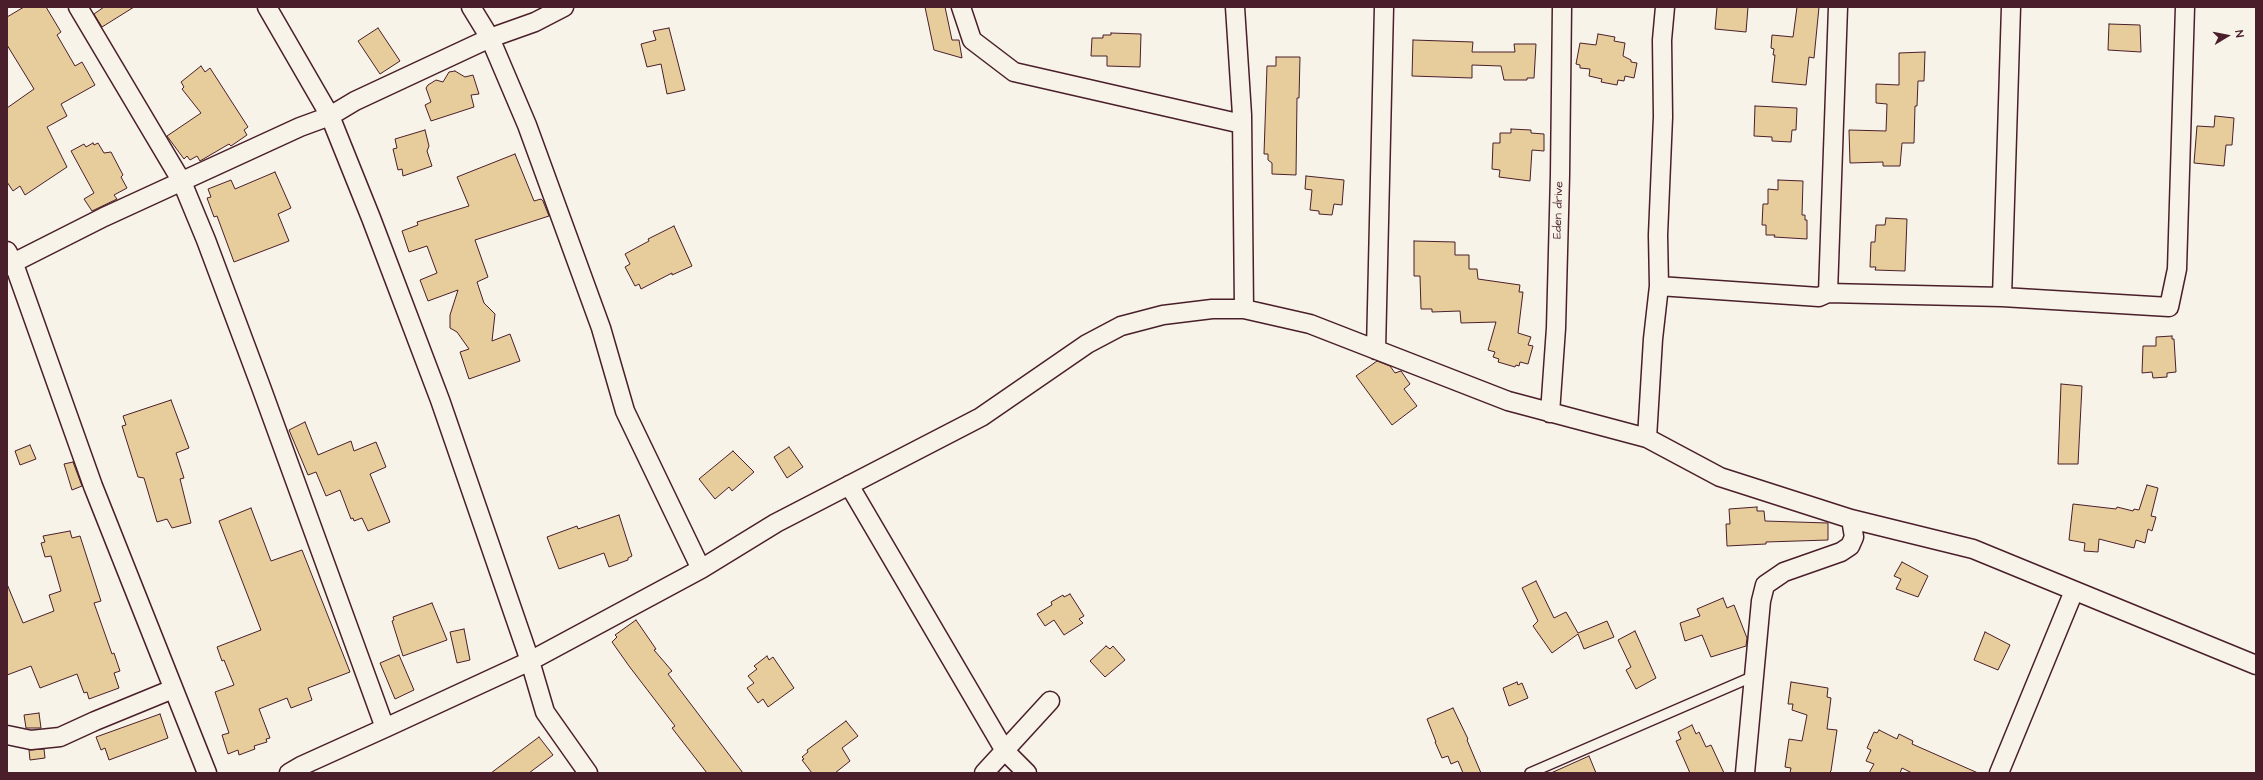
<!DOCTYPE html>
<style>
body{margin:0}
#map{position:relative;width:2263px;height:780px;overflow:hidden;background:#f7f3e8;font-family:"Architects Daughter",sans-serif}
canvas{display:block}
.frame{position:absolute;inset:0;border:8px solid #4a1f2b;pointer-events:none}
.north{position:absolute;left:2207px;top:16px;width:40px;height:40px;-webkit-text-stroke:3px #f7f3e8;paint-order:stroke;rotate:80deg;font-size:11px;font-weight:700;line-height:16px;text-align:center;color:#4a1f2b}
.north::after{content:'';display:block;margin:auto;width:14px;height:18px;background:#4a1f2b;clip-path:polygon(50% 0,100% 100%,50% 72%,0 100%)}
</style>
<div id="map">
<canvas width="2263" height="780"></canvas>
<div class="frame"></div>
<div class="north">N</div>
</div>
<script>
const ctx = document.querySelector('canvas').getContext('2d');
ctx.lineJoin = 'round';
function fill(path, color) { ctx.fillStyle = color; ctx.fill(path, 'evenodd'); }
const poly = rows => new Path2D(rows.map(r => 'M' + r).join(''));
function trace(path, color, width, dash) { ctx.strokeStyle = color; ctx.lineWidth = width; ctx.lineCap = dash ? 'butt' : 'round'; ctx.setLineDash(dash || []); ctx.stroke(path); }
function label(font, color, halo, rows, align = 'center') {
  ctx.font = font + ' "Architects Daughter",sans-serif'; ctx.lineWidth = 3; ctx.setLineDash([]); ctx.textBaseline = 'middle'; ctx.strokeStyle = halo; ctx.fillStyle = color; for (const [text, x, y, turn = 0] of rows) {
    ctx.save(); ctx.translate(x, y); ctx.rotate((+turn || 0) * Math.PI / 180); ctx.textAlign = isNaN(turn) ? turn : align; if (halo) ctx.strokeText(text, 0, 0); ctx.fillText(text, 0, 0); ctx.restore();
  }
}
const building = poly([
 [24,7,46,7,61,32,57,35,75,66,82,62,95,85,61,104,67,116,47,127,67,167,25,195,20,186,13,191,7,182,7,108,34,89,7,45,7,17,24,7],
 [104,7,134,7,102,27,94,14,104,7],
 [925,7,945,7,952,40,959,40,962,58,934,50,925,7],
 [1717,7,1748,7,1746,32,1715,29,1717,7],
 [1797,7,1819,7,1814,58,1809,57,1806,85,1772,82,1775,55,1773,55,1774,49,1771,48,1772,35,1793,37,1797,7],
 [2109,24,2140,25,2141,52,2108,50,2109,24],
 [378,28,400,61,380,74,358,41,378,28],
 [669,28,685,90,667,94,661,64,647,67,641,44,656,40,653,31,669,28],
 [1111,33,1141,34,1140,67,1107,66,1107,56,1091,56,1092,38,1103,38,1103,35,1111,35,1111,33],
 [1598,34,1615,37,1614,41,1625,43,1623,56,1631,60,1631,62,1637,63,1634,78,1625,76,1624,81,1618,80,1617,85,1601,82,1602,79,1589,76,1590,69,1580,68,1580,65,1576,64,1580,43,1596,45,1598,34],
 [1413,40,1473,42,1472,52,1515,52,1514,44,1536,44,1534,78,1527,78,1527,80,1504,80,1501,66,1472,65,1472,78,1412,76,1413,40],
 [1925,52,1924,81,1918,81,1917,106,1915,106,1914,143,1902,143,1900,166,1883,166,1883,162,1850,163,1849,130,1886,131,1887,104,1876,103,1876,84,1899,85,1899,53,1925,52],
 [1276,57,1300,57,1299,98,1297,98,1296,175,1272,174,1272,163,1268,160,1268,154,1264,154,1267,66,1276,66,1276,57],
 [201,66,205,72,210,68,248,127,244,130,247,135,231,146,229,144,200,161,197,156,190,160,187,156,184,159,167,136,201,113,182,89,184,87,181,82,201,66],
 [455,71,465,77,473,75,479,94,471,95,474,107,431,121,425,105,431,102,426,88,428,85,436,80,443,82,449,72,455,71],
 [1755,106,1797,108,1796,130,1792,130,1791,142,1772,141,1772,137,1754,136,1755,106],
 [2215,116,2234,118,2232,145,2226,145,2224,166,2194,163,2197,126,2214,127,2215,116],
 [1511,129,1531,130,1531,133,1544,134,1544,151,1532,150,1530,181,1499,177,1500,170,1492,169,1493,143,1500,143,1500,133,1511,133,1511,129],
 [425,130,429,146,427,151,432,166,403,176,402,169,398,170,393,149,397,148,395,139,425,130],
 [93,143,94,145,98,143,104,153,111,152,123,175,121,177,127,188,114,195,117,199,92,211,84,199,94,193,71,151,84,144,86,147,93,143],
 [515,154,534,201,541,199,543,201,549,216,475,240,488,277,477,282,484,303,495,314,492,341,510,334,520,361,469,379,460,352,469,349,457,332,450,328,450,315,458,290,428,301,420,280,437,273,427,246,409,252,402,231,418,225,417,222,469,206,457,177,515,154],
 [275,172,291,208,278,214,289,241,234,262,217,216,214,217,207,198,211,197,208,189,231,180,235,189,275,172],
 [1306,176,1344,180,1342,205,1334,204,1332,215,1319,214,1319,211,1310,210,1312,190,1305,189,1306,176],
 [1778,180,1803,181,1802,215,1805,215,1805,220,1807,220,1807,239,1774,237,1775,235,1766,235,1766,225,1762,225,1763,204,1768,204,1768,189,1778,190,1778,180],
 [1886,218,1907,219,1905,271,1875,270,1876,267,1870,267,1871,242,1875,242,1876,225,1885,225,1886,218],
 [674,226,692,266,672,275,672,273,641,289,639,284,635,286,625,267,630,264,625,254,649,241,648,239,674,226],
 [1414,241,1455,242,1455,255,1469,255,1469,269,1477,269,1478,279,1520,285,1519,292,1523,292,1518,333,1531,337,1528,345,1533,346,1528,364,1520,362,1519,366,1516,365,1515,367,1498,362,1499,359,1493,357,1495,352,1488,350,1496,322,1461,323,1460,311,1432,312,1432,309,1421,309,1420,276,1414,276,1414,241],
 [2172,336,2172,339,2174,339,2176,372,2167,373,2167,377,2153,378,2152,372,2142,373,2143,346,2156,346,2156,337,2172,336],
 [1377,361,1390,366,1395,373,1401,371,1410,384,1404,389,1417,406,1392,425,1356,376,1377,361],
 [2061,384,2082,386,2078,464,2058,464,2061,384],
 [171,400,189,448,176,453,184,478,180,479,191,523,172,528,167,519,157,522,144,478,138,477,122,426,126,425,123,416,171,400],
 [305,422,318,455,351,441,354,451,376,442,386,467,370,474,390,522,368,531,362,518,354,521,353,518,351,519,340,490,326,496,316,472,308,475,289,430,305,422],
 [30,445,36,459,20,465,15,451,30,445],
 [789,447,803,467,787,478,774,457,789,447],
 [733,451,754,472,732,491,729,487,715,499,699,479,733,451],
 [73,462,82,486,72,490,64,464,73,462],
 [2147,485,2158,488,2151,516,2156,517,2152,531,2148,529,2145,543,2136,540,2134,548,2099,539,2098,552,2084,551,2085,543,2069,540,2073,504,2116,509,2117,507,2133,511,2134,509,2139,510,2147,485],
 [1757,507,1757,511,1764,511,1765,521,1828,523,1828,540,1766,542,1766,544,1727,546,1726,524,1730,524,1729,509,1757,507],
 [251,508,271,561,302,550,350,672,308,688,312,700,291,708,287,698,259,709,270,738,266,739,267,742,254,746,255,749,239,755,238,750,228,754,222,735,229,733,215,692,234,685,224,660,222,661,217,647,261,630,219,521,251,508],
 [619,515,632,556,628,558,628,560,609,567,604,553,559,569,547,537,577,526,578,529,619,515],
 [70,531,72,538,80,536,101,601,94,603,112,654,114,653,120,671,114,673,119,688,89,699,87,692,84,693,77,674,40,688,31,666,7,675,7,584,23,623,54,611,49,595,61,591,51,556,45,557,41,543,45,542,43,536,70,531],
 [1902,562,1928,576,1918,597,1896,589,1901,579,1894,576,1902,562],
 [1536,581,1554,618,1566,612,1578,633,1607,621,1614,637,1584,649,1578,634,1552,653,1533,626,1538,621,1522,588,1536,581],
 [1070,594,1084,616,1079,619,1083,623,1064,635,1054,620,1045,626,1037,614,1052,605,1051,602,1063,595,1064,597,1070,594],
 [1723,598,1727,608,1734,605,1747,638,1746,646,1711,657,1702,635,1685,641,1680,623,1700,616,1697,609,1723,598],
 [432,603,447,640,403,656,392,621,394,620,393,617,432,603],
 [636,620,656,649,654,650,672,671,668,674,743,773,707,773,672,728,675,726,629,666,612,642,617,637,615,635,636,620],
 [464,629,470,660,457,663,450,632,464,629],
 [1635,631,1656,678,1636,689,1626,670,1631,667,1618,640,1635,631],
 [1985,632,2010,645,1998,670,1974,660,1985,632],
 [1106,646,1110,649,1113,646,1125,660,1105,677,1090,661,1106,646],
 [399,655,414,690,395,699,380,663,399,655],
 [767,656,769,660,773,657,794,688,768,707,763,699,758,703,747,688,754,683,748,676,757,669,754,666,767,656],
 [1517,682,1518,685,1522,683,1528,698,1509,706,1503,688,1517,682],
 [1791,682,1828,688,1827,697,1831,698,1827,729,1837,730,1831,771,1829,773,1790,773,1791,768,1785,767,1789,739,1802,741,1807,715,1792,710,1793,704,1788,704,1791,682],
 [1453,708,1468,739,1467,740,1481,773,1463,773,1458,761,1451,764,1448,756,1442,758,1435,742,1436,742,1427,719,1453,708],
 [39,713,41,728,26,728,24,715,39,713],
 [160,714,168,738,109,760,105,748,101,750,96,737,160,714],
 [846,721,858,736,842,748,850,761,835,773,812,773,802,760,804,759,802,757,808,752,807,750,846,721],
 [1692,725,1696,734,1699,732,1706,747,1711,745,1724,773,1690,773,1676,741,1681,739,1678,732,1692,725],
 [1879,730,1897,739,1899,734,1913,741,1912,744,1978,773,1912,773,1902,768,1900,773,1869,773,1874,764,1866,761,1871,750,1867,748,1874,732,1877,733,1879,730],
 [539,737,553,755,529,773,491,773,539,737],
 [44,749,45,758,30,760,29,750,44,749],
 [1589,756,1596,773,1551,773,1589,756]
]);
const lane = poly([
 [1530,773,1754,676]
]);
const street = poly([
 [78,7,182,182,206,240,261,387,385,728,301,766,289,773],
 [267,7,330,116,371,218,440,400,530,661,545,712,588,773],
 [471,7,490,38,527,125,601,328,625,411,701,569],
 [961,7,972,40,1014,72,1242,124],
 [1235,7,1242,115,1244,309],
 [7,251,14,264,93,486,207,773],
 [7,266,104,217,300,127,330,116,355,101,490,38,535,22,564,7],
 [1659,286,1819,297,1828,293,1838,7],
 [1828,293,2002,297,2169,307,2177,269,2185,7],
 [2002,297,2011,7],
 [1376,350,1384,7],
 [1550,413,1556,328,1560,175,1562,7],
 [1647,438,1653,339,1659,286,1658,235,1663,117,1662,40,1665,7],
 [849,485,1005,751,1027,773],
 [385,728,530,661,701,569,776,523,981,417,1087,344,1121,326,1163,315,1212,309,1244,309,1310,324,1508,401,1647,438,1720,477,1851,519,1973,549,2256,665],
 [7,735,31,740,60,737,95,721,173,689],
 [984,773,1050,701],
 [1745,773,1761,601,1765,585,1784,572,1841,552,1850,546,1854,537,1851,519],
 [1999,773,2074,591]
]);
const streetNames = [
 ["Eden drive",1559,210,-88]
];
fill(building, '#e7cc9c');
trace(building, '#4a1f2b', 1);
trace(lane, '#4a1f2b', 12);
trace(street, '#4a1f2b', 21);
trace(lane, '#f7f3e8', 9);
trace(street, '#f7f3e8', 18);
label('12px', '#4a1f2b', '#f7f3e8', streetNames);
</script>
